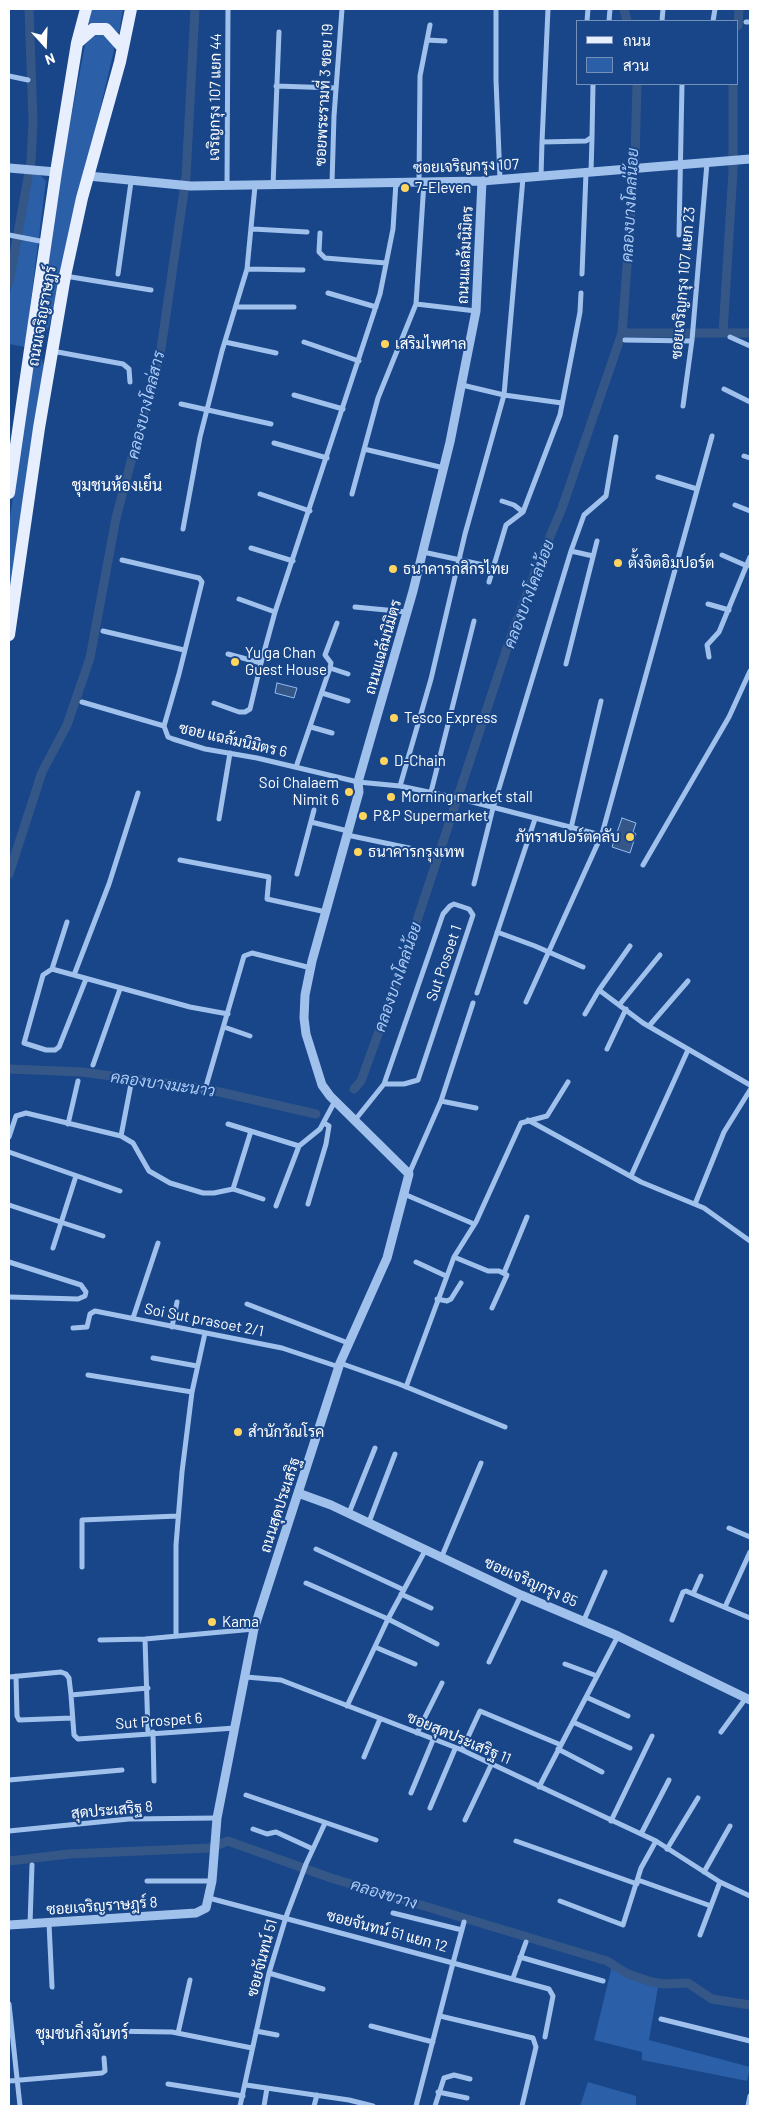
<!DOCTYPE html>
<meta charset="utf-8">
<style>
body{margin:0}
#map{position:relative;width:759px;height:2115px;overflow:hidden;background:#184689;font-family:Barlow,Sarabun,sans-serif}
canvas{display:block}
.frame{position:absolute;inset:0;border:10px solid #fff;pointer-events:none}
.legend{position:absolute;left:576px;top:20px;width:162px;height:65px;box-sizing:border-box;background:#184689;border:1px solid #7490b8;margin:0;padding:6px 9px;list-style:none;font-size:15px;color:#fff}
.legend li{display:flex;align-items:center;gap:10px;height:25px}
.legend b{width:25px;border:1px solid #7490b8}
.north{position:absolute;left:20px;top:20px;width:50px;height:50px;-webkit-text-stroke:4px #184689;paint-order:stroke;rotate:160deg;font-size:14px;font-weight:700;line-height:20px;text-align:center;color:#fff}
.north::after{content:'';display:block;margin:auto;width:18px;height:22px;background:#fff;clip-path:polygon(50% 0,100% 100%,50% 72%,0 100%)}
</style>
<div id="map">
<canvas width="759" height="2115"></canvas>
<div class="frame"></div>
<ul class="legend">
<li><b style="height:6px;background:#e7efff"></b>ถนน</li>
<li><b style="height:14px;background:#2b5fa7"></b>สวน</li>
</ul>
<div class="north">N</div>
</div>
<script>
const ctx = document.querySelector('canvas').getContext('2d');
ctx.lineJoin = 'round';
function fill(path, color) { ctx.fillStyle = color; ctx.fill(path, 'evenodd'); }
const poly = rows => new Path2D(rows.map(r => 'M' + r).join(''));
function trace(path, color, width, dash) { ctx.strokeStyle = color; ctx.lineWidth = width; ctx.lineCap = dash ? 'butt' : 'round'; ctx.setLineDash(dash || []); ctx.stroke(path); }
function label(font, color, halo, rows, align = 'center') {
  ctx.font = font + ' Barlow,Sarabun,sans-serif'; ctx.lineWidth = 4; ctx.setLineDash([]); ctx.textBaseline = 'middle'; ctx.strokeStyle = halo; ctx.fillStyle = color; for (const [text, x, y, turn = 0] of rows) {
    ctx.save(); ctx.translate(x, y); ctx.rotate((+turn || 0) * Math.PI / 180); ctx.textAlign = isNaN(turn) ? turn : align; if (halo) ctx.strokeText(text, 0, 0); ctx.fillText(text, 0, 0); ctx.restore();
  }
}
const green = poly([
 [92,9,123,9,119,33,105,23,88,26],
 [94,34,106,35,114,44,114,50,49,327,43,335,41,326,58,186,85,45],
 [32,174,40,175,46,181,25,347,9,344,9,298],
 [40,356,44,365,9,594,9,524,31,374],
 [612,1966,628,1977,658,1987,649,2040,750,2067,747,2081,642,2060,642,2052,594,2040],
 [588,2082,636,2096,636,2106,580,2106]
]);
const water = poly([
 [277,683,297,688,294,698,275,693,277,683],
 [622,818,636,823,633,832,636,834,630,853,612,847,622,818]
]);
const canal = poly([
 [624,9,627,21],
 [738,26,739,9],
 [9,283,31,161,33,121,29,9],
 [622,333,750,333],
 [723,333,733,171,733,84],
 [9,874,42,772,67,725,90,658,116,518,161,349,186,177,195,9],
 [9,1069,82,1072,202,1088,316,1114],
 [354,1089,361,1081,394,990,511,636,535,572,562,508,622,333,635,159,637,84],
 [9,1861,69,1854,210,1848,228,1841,331,1878,607,1961,628,1974,652,1982,664,1984,688,1983,712,1999,750,2005]
]);
const minor = poly([
 [496,9,496,80,500,179],
 [587,21,588,9],
 [609,21,610,9],
 [662,21,663,9],
 [713,21,715,9],
 [746,22,750,22],
 [427,40,445,41],
 [9,76,28,80],
 [276,86,335,88],
 [542,142,548,9],
 [591,172,592,138],
 [541,176,542,142,586,141,592,137,593,84],
 [419,182,420,76,430,25],
 [332,183,334,116,342,9],
 [227,186,228,9],
 [273,186,279,32],
 [253,229,307,232],
 [320,233,319,252,325,258,386,263],
 [9,235,45,242],
 [679,235,682,84],
 [247,269,303,270],
 [118,274,131,182],
 [582,274,586,173],
 [65,276,151,290],
 [328,293,376,307],
 [416,304,476,311],
 [236,307,294,307],
 [730,337,750,346],
 [625,340,692,341],
 [225,342,276,353],
 [304,342,359,361],
 [52,351,123,364,129,369,130,382],
 [462,385,504,395,562,403],
 [724,389,750,402],
 [294,395,343,409],
 [181,404,271,424],
 [683,406,692,340,707,163],
 [274,443,327,458],
 [364,449,444,468],
 [744,456,750,458],
 [658,477,697,489],
 [260,494,310,511],
 [352,494,378,398,416,304,424,182],
 [502,501,514,505,523,512],
 [735,505,750,511],
 [183,529,200,437,222,351,247,269,255,186],
 [251,548,293,561],
 [571,551,593,556],
 [423,552,493,567],
 [722,555,747,566],
 [122,560,199,578,202,582,179,674,164,726],
 [489,582,506,525,523,512,560,415,580,312,581,293],
 [239,599,275,612],
 [708,604,729,610],
 [355,607,407,612],
 [103,631,184,650],
 [228,654,261,663,275,612,380,294,393,229,396,182],
 [709,657,707,645,719,632,750,557],
 [566,664,597,541],
 [330,668,348,674],
 [322,693,348,701],
 [82,702,164,726,168,737,173,739,205,749,257,758,358,782,400,786,457,798,601,835],
 [214,703,239,712,245,712,250,709,261,663],
 [311,727,332,733],
 [296,767,330,668,331,663,325,655,337,623],
 [400,786,431,679,465,534,504,395,523,178],
 [431,792,474,621],
 [219,819,230,753],
 [311,822,348,831],
 [571,828,601,701],
 [347,835,428,852],
 [180,860,269,877,267,899,326,912],
 [643,865,729,717,750,671],
 [297,874,314,810],
 [474,884,493,808,571,551,584,515,606,496,616,437],
 [497,932,535,946,583,967],
 [630,946,599,990,643,1023,750,1085],
 [52,969,67,922],
 [74,975,109,884,138,793],
 [86,979,59,1047,55,1050,46,1050,24,1043,43,975,52,969,190,1007,228,1014],
 [477,993,535,819],
 [526,1002,602,834,712,436],
 [620,1004,660,955],
 [585,1014,599,990],
 [649,1026,688,981],
 [224,1027,250,1036],
 [607,1049,626,1009],
 [93,1065,120,989],
 [204,1093,244,956,252,953,311,968],
 [441,1101,476,1108],
 [355,1120,384,1084,443,914,450,906,454,904,469,909,473,915,418,1080,404,1084,384,1084],
 [528,1120,641,1182,704,1208,750,1241],
 [68,1124,78,1081],
 [228,1124,299,1146,276,1206],
 [121,1136,131,1084],
 [9,1137,16,1116,26,1113,121,1136,133,1143,149,1171,170,1183,203,1193,214,1193,233,1189,263,1199],
 [299,1146,320,1129,335,1101],
 [9,1152,120,1191],
 [409,1174,441,1101,473,1003],
 [631,1176,688,1050],
 [233,1189,251,1131],
 [404,1194,474,1224],
 [308,1204,326,1144,329,1126,324,1123],
 [695,1204,724,1132,750,1090],
 [9,1205,103,1236],
 [53,1248,76,1176],
 [454,1257,488,1271,499,1271,507,1275,492,1308],
 [9,1262,81,1285,86,1292,85,1296,78,1299,9,1297],
 [416,1262,446,1276],
 [504,1273,527,1217],
 [437,1299,447,1301,451,1299,461,1283],
 [247,1304,348,1343],
 [133,1318,158,1243],
 [172,1327,177,1302],
 [73,1328,87,1327,90,1314,95,1311,282,1348,339,1367],
 [153,1358,197,1366],
 [340,1363,399,1384,505,1427],
 [88,1375,192,1392],
 [406,1387,454,1257,476,1222,521,1123,547,1116,568,1082],
 [349,1513,375,1448],
 [369,1522,395,1454],
 [729,1528,750,1537],
 [316,1549,404,1590],
 [442,1556,481,1463],
 [82,1567,82,1520,178,1516],
 [306,1583,388,1619,437,1644],
 [401,1594,431,1608],
 [693,1594,701,1576],
 [725,1607,750,1552],
 [584,1620,605,1572],
 [672,1620,683,1592,686,1591,750,1618],
 [176,1636,176,1545,182,1472,192,1392,205,1333],
 [145,1639,148,1733],
 [100,1640,145,1639,254,1629],
 [375,1647,415,1664],
 [489,1662,521,1595],
 [565,1664,597,1676],
 [16,1676,17,1716,19,1720,72,1718],
 [9,1677,61,1672,66,1674,69,1678,71,1695,74,1735,78,1739,235,1728],
 [246,1677,281,1680,462,1750,656,1841,720,1882,750,1896],
 [71,1695,148,1688],
 [586,1697,628,1716],
 [347,1706,388,1619,426,1549],
 [573,1722,630,1748],
 [153,1732,154,1781],
 [721,1732,746,1698],
 [417,1733,442,1683],
 [558,1749,602,1772],
 [462,1750,480,1711,561,1745],
 [364,1757,380,1719],
 [9,1780,122,1770],
 [539,1787,618,1636],
 [411,1793,433,1740],
 [246,1795,376,1840],
 [430,1808,455,1749],
 [465,1820,492,1763],
 [611,1821,652,1736],
 [253,1829,267,1834,276,1832,313,1849],
 [9,1831,129,1819,217,1818],
 [641,1834,669,1780],
 [516,1841,637,1884],
 [667,1849,698,1798],
 [704,1872,730,1826],
 [638,1880,711,1906],
 [147,1881,212,1881],
 [209,1898,453,1963,416,2106],
 [560,1901,623,1925,641,1868,656,1841],
 [393,1913,462,1930],
 [464,1922,453,1963,549,1989,553,1996,545,2037],
 [49,1923,52,1987],
 [30,1924,32,1865],
 [700,1935,720,1882],
 [520,1957,603,1981],
 [269,1973,323,1989],
 [513,1978,526,1942],
 [9,2004,20,2106],
 [440,2016,533,2038,536,2047,522,2106],
 [661,2019,750,2041],
 [371,2026,433,2042],
 [103,2031,172,2032,252,2048],
 [256,2031,277,2035],
 [178,2033,190,1980],
 [9,2081,102,2073,105,2071,104,2058],
 [168,2084,243,2096],
 [246,2085,349,2100,373,2106],
 [438,2092,467,2098],
 [240,2106,269,1973,286,1917,306,1864,325,1823],
 [264,2106,267,2088],
 [314,2106,317,2095],
 [435,2106,444,2078,454,2075,470,2079],
 [748,2106,750,2096]
]);
const tertiary = poly([
 [9,168,56,172],
 [88,176,191,186,482,181,750,159],
 [298,1493,331,1505,521,1595,618,1636,750,1700],
 [9,1925,196,1913,206,1908,212,1881,217,1818,254,1629,340,1363,387,1258,409,1174,330,1096,322,1085,306,1034,304,1018,305,995,312,961,359,792,358,782,413,591,450,442,476,311,482,181]
]);
const primary = poly([
 [77,43,93,29,106,29,123,48],
 [9,493,56,172,77,43,86,9],
 [9,635,39,428,65,276,82,198,120,62,131,9]
]);
const markers = [
 [405,188,5,"#ffd55d"],
 [385,344,5,"#ffd55d"],
 [618,563,5,"#ffd55d"],
 [393,569,5,"#ffd55d"],
 [235,662,5,"#ffd55d"],
 [394,718,5,"#ffd55d"],
 [384,761,5,"#ffd55d"],
 [349,792,5,"#ffd55d"],
 [391,797,5,"#ffd55d"],
 [363,816,5,"#ffd55d"],
 [630,837,5,"#ffd55d"],
 [358,852,5,"#ffd55d"],
 [238,1432,5,"#ffd55d"],
 [212,1622,5,"#ffd55d"]
];
const streetNames = [
 ["ซอยพระรามที่ 3 ซอย 19",324,95,-87],
 ["เจริญกรุง 107 แยก 44",215,97,-89],
 ["ซอยเจริญกรุง 107",466,166,-2],
 ["ถนนแฉล้มนิมิตร",465,255,-87],
 ["ซอยเจริญกรุง 107 แยก 23",683,283,-85],
 ["ถนนเจริญราษฎร์",42,316,-80],
 ["ถนนแฉล้มนิมิตร",383,647,-74],
 ["ซอย แฉล้มนิมิตร 6",233,740,13],
 ["Sut Posoet 1",444,963,-71],
 ["Soi Sut prasoet 2/1",204,1320,11],
 ["ถนนสุดประเสริฐ",280,1505,-72],
 ["ซอยเจริญกรุง 85",531,1582,24],
 ["Sut Prospet 6",159,1721,-4],
 ["ซอยสุดประเสริฐ 11",459,1738,23],
 ["สุดประเสริฐ 8",112,1810,-5],
 ["ซอยเจริญราษฎร์ 8",102,1906,-4],
 ["ซอยจันทน์ 51 แยก 12",387,1931,15],
 ["ซอยจันทน์ 51",262,1958,-75]
];
const poiNames = [
 ["7-Eleven",415,188],
 ["เสริมไพศาล",395,344],
 ["ตั้งจิตอิมปอร์ต",628,563],
 ["ธนาคารกสิกรไทย",403,569],
 ["Yu ga Chan",245,653],
 ["Guest House",245,670],
 ["Tesco Express",404,718],
 ["D-Chain",394,761],
 ["Soi Chalaem",339,783,"right"],
 ["Nimit 6",339,800,"right"],
 ["Morning market stall",401,797],
 ["P&P Supermarket",373,816],
 ["ภัทราสปอร์ตคลับ",620,837,"right"],
 ["ธนาคารกรุงเทพ",368,852],
 ["สำนักวัณโรค",248,1432],
 ["Kama",222,1622]
];
const waterNames = [
 ["คลองบางโคล่น้อย",630,205,-87],
 ["คลองบางโคล่สาร",146,405,-76],
 ["คลองบางโคล่น้อย",529,594,-69],
 ["คลองบางโคล่น้อย",398,977,-71],
 ["คลองบางมะนาว",163,1084,8],
 ["คลองขวาง",384,1894,17]
];
const neighbourhoodNames = [
 ["ชุมชนห้องเย็น",117,486],
 ["ชุมชนกิ่งจันทร์",82,2034]
];
fill(green, '#2b5fa7');
fill(water, '#355788');
trace(water, '#93bbf0', 1);
trace(canal, '#355788', 9);
trace(minor, '#a1c1ed', 5);
trace(tertiary, '#a1c1ed', 9);
trace(primary, '#e7efff', 12);
for (const [x, y, r, color] of markers) { const dot = new Path2D(); dot.arc(x, y, r, 0, 2 * Math.PI); ctx.fillStyle = color; ctx.fill(dot); trace(dot, '#184689', 2); }
label('15px', '#fff', '#184689', streetNames);
label('15px', '#fff', '#184689', poiNames, 'left');
label('italic 16px', '#accbf5', '#184689', waterNames);
label('16px', '#fff', '#184689', neighbourhoodNames);
</script>
